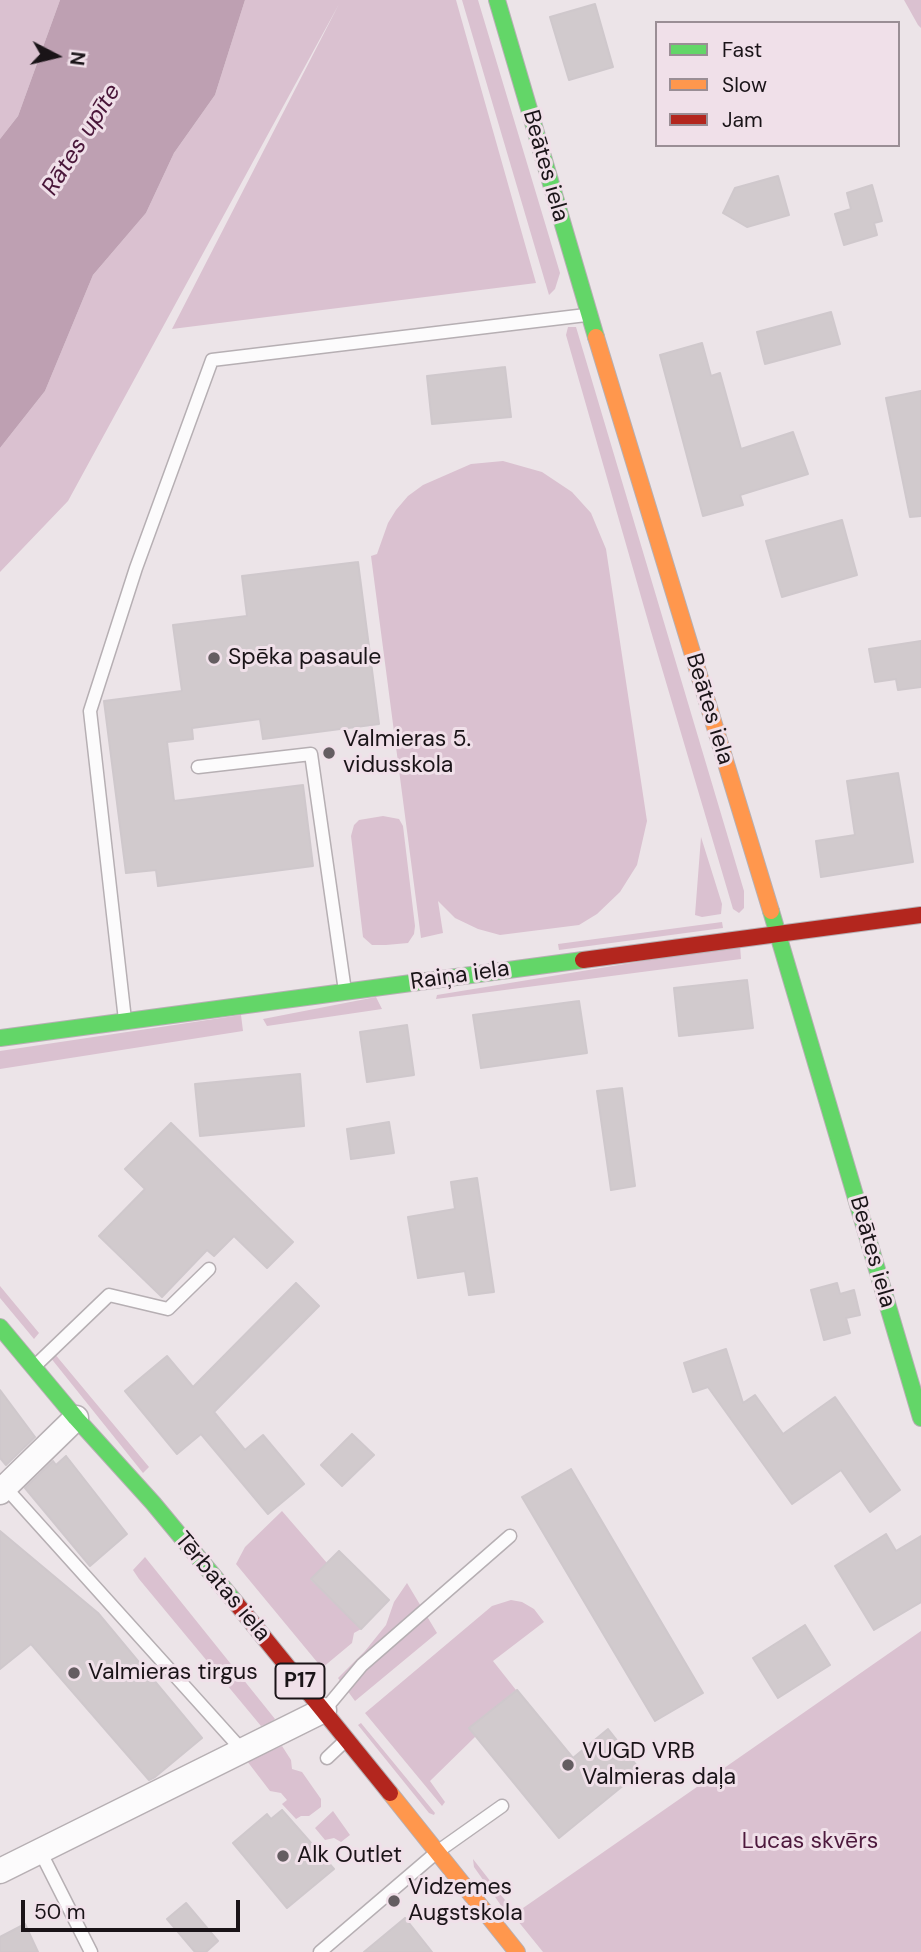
<!DOCTYPE html>
<meta charset="utf-8">
<style>
body{margin:0}
#map{position:relative;width:921px;height:1952px;overflow:hidden;background:#ece4e8;font-family:"DM Sans",sans-serif}
canvas{display:block}
.legend{position:absolute;left:655px;top:21px;width:245px;height:126px;box-sizing:border-box;background:#f0e0e9;border:2px solid #9a8e95;margin:0;padding:9px 12px;list-style:none;font-size:21px;color:#1a1418}
.legend li{display:flex;align-items:center;gap:14px;height:35px}
.legend b{width:35px;border:2px solid #9a8e95}
.north{position:absolute;left:21px;top:21px;width:70px;height:70px;-webkit-text-stroke:5px #f0e0e9;paint-order:stroke;rotate:97deg;font-size:19px;font-weight:700;line-height:28px;text-align:center;color:#1a1418}
.north::after{content:'';display:block;margin:auto;width:24px;height:32px;background:#1a1418;clip-path:polygon(50% 0,100% 100%,50% 72%,0 100%)}
.scale{position:absolute;left:21px;top:1900px;width:219px;height:32px;box-sizing:border-box;border:4px solid #1a1418;border-top:0;padding-left:9px;font-size:21px;line-height:24px;white-space:nowrap;color:#1a1418;-webkit-text-stroke:5px #f0e0e9;paint-order:stroke}
</style>
<div id="map">
<canvas width="921" height="1952"></canvas>
<ul class="legend">
<li><b style="height:9px;background:#63d668"></b>Fast</li>
<li><b style="height:9px;background:#ff974d"></b>Slow</li>
<li><b style="height:9px;background:#b3261e"></b>Jam</li>
</ul>
<div class="north">N</div>
<div class="scale">50 m</div>
</div>
<script>
const ctx = document.querySelector('canvas').getContext('2d');
ctx.lineJoin = 'round';
function fill(path, color) { ctx.fillStyle = color; ctx.fill(path, 'evenodd'); }
const poly = rows => new Path2D(rows.map(r => 'M' + r).join(''));
function trace(path, color, width, dash) { ctx.strokeStyle = color; ctx.lineWidth = width; ctx.lineCap = dash ? 'butt' : 'round'; ctx.setLineDash(dash || []); ctx.stroke(path); }
function label(font, color, halo, rows, align = 'center') {
  ctx.font = font + ' "DM Sans",sans-serif'; ctx.lineWidth = 6; ctx.setLineDash([]); ctx.textBaseline = 'middle'; ctx.strokeStyle = halo; ctx.fillStyle = color; for (const [text, x, y, turn = 0] of rows) {
    ctx.save(); ctx.translate(x, y); ctx.rotate((+turn || 0) * Math.PI / 180); ctx.textAlign = isNaN(turn) ? turn : align; if (halo) ctx.strokeText(text, 0, 0); ctx.fillText(text, 0, 0); ctx.restore();
  }
}
const green = poly([
 [0,0,60,0,18,116,0,139],
 [245,0,456,0,536,283,172,329,339,4,68,501,0,572,0,448,45,391,93,275,146,213,174,153,215,95],
 [462,0,478,0,560,273,555,289,549,295],
 [904,0,921,0,921,28,918,25],
 [568,327,576,327,744,891,744,908,739,913,733,909,650,628,566,335],
 [503,461,542,472,572,492,591,513,606,549,647,821,637,865,620,892,597,914,579,925,500,935,478,929,455,918,438,901,443,933,421,938,371,556,377,554,388,523,396,510,408,496,423,485,471,464],
 [383,816,399,819,403,826,415,926,414,934,408,943,386,945,372,945,363,937,351,836,354,825,359,820],
 [701,837,722,904,721,914,702,917,695,915],
 [722,922,723,928,559,950,558,944],
 [740,945,741,959,436,999,437,995],
 [376,997,382,1009,267,1026,263,1019],
 [241,1015,243,1031,0,1069,0,1051],
 [0,1286,39,1333,34,1339,0,1298],
 [54,1353,149,1467,143,1473,50,1357],
 [282,1511,327,1563,311,1580,361,1629,354,1633,352,1643,322,1668,236,1564,245,1547],
 [145,1557,275,1719,268,1724,261,1726,139,1579,133,1570],
 [407,1583,437,1633,355,1701,338,1678,365,1651,386,1625,394,1602],
 [511,1600,522,1602,534,1609,544,1622,493,1661,516,1690,470,1728,476,1736,430,1781,445,1802,442,1806,365,1713,492,1606],
 [921,1631,921,1952,543,1952,513,1915],
 [361,1723,435,1813,434,1815,429,1813,358,1725],
 [282,1746,291,1760,292,1769,302,1772,321,1799,321,1807,309,1816,301,1816,296,1819,282,1804,287,1800,281,1793,270,1791,247,1761],
 [333,1811,350,1835,341,1842,334,1838,325,1840,315,1828],
 [473,1859,512,1909,507,1914,474,1867]
]);
const water = poly([
 [60,0,245,0,215,95,174,153,146,213,93,275,45,391,0,448,0,139,18,116]
]);
const building = poly([
 [595,4,613,67,569,80,550,17,595,4],
 [778,176,789,215,747,227,723,213,735,188,778,176],
 [872,185,882,221,874,223,877,235,844,245,835,214,851,209,847,193,872,185],
 [831,312,840,344,765,364,757,332,831,312],
 [702,343,711,376,720,373,741,449,793,432,808,474,740,495,743,505,703,516,660,355,702,343],
 [505,367,511,417,432,424,427,376,505,367],
 [921,391,921,516,910,517,886,398,921,391],
 [842,520,857,575,782,597,766,541,842,520],
 [358,562,379,724,263,739,260,719,192,728,193,739,167,742,174,801,303,785,313,866,158,886,156,870,126,873,104,701,182,691,173,625,247,616,242,576,358,562],
 [921,641,921,687,898,690,896,679,875,682,869,649,921,641],
 [898,773,913,862,821,877,816,841,855,835,847,781,898,773],
 [747,980,753,1028,679,1036,674,988,747,980],
 [579,1001,587,1053,481,1068,473,1015,579,1001],
 [407,1025,414,1075,367,1082,360,1032,407,1025],
 [300,1074,304,1126,200,1136,195,1084,300,1074],
 [622,1088,635,1186,611,1190,597,1091,622,1088],
 [389,1122,394,1153,351,1159,347,1129,389,1122],
 [171,1123,293,1242,267,1268,234,1236,214,1256,207,1250,162,1297,99,1236,145,1189,125,1169,171,1123],
 [477,1178,494,1292,469,1295,465,1271,418,1278,408,1217,455,1209,451,1182,477,1178],
 [296,1283,319,1306,214,1412,245,1450,263,1435,304,1484,268,1514,201,1434,177,1454,125,1391,167,1356,193,1387,296,1283],
 [837,1283,840,1294,854,1290,860,1315,846,1318,850,1333,824,1340,811,1290,837,1283],
 [726,1349,743,1403,755,1395,783,1434,835,1397,900,1490,870,1512,841,1470,792,1504,708,1387,693,1392,684,1363,726,1349],
 [0,1390,35,1437,6,1465,0,1458,0,1390],
 [352,1434,374,1455,342,1486,321,1465,352,1434],
 [66,1456,127,1534,90,1566,25,1488,53,1461,56,1465,66,1456],
 [571,1469,703,1693,655,1721,522,1497,571,1469],
 [0,1531,98,1613,202,1738,155,1777,149,1780,31,1644,0,1669,0,1531],
 [886,1534,896,1551,921,1536,921,1602,874,1630,835,1566,886,1534],
 [339,1551,389,1600,361,1629,311,1579,339,1551],
 [805,1625,830,1665,778,1698,753,1658,805,1625],
 [517,1690,573,1758,608,1729,641,1771,559,1838,469,1728,517,1690],
 [282,1810,334,1869,287,1908,233,1843,267,1814,271,1819,282,1810],
 [186,1903,218,1941,206,1952,195,1952,167,1919,186,1903],
 [405,1918,432,1952,364,1952,405,1918],
 [25,1924,38,1952,0,1952,0,1937,25,1924]
]);
const lane = poly([
 [198,767,311,754,345,991],
 [125,1020,90,711,136,568,212,360,586,315],
 [36,1365,109,1295,168,1309,209,1269],
 [5,1487,242,1750],
 [327,1707,362,1665,510,1536],
 [327,1758,345,1741],
 [40,1851,91,1952],
 [320,1952,437,1852,502,1806]
]);
const street = poly([
 [0,1492,76,1418],
 [0,1871,324,1710]
]);
const fast = poly([
 [497,0,596,337],
 [771,911,921,1418],
 [0,1038,583,960],
 [0,1327,76,1418,153,1503,236,1603]
]);
const slow = poly([
 [596,337,771,911],
 [390,1793,517,1952]
]);
const jam = poly([
 [583,960,921,915],
 [236,1603,390,1793]
]);
const markers = [
 [214,658,7,"#645d61"],
 [329,753,7,"#645d61"],
 [74,1673,7,"#645d61"],
 [568,1765,7,"#645d61"],
 [283,1856,7,"#645d61"],
 [394,1901,7,"#645d61"]
];
const shields = [
 [300,1681,49]
];
const shieldNames = [
 ["P17",300,1681]
];
const streetNames = [
 ["Beātes iela",545,166,74],
 ["Beātes iela",709,709,73],
 ["Raiņa iela",460,976,-8],
 ["Beātes iela",872,1252,74],
 ["Tērbatas iela",222,1587,50]
];
const poiNames = [
 ["Spēka pasaule",228,658],
 ["Valmieras 5.",343,740],
 ["vidusskola",343,766],
 ["Valmieras tirgus",88,1673],
 ["VUGD VRB",582,1752],
 ["Valmieras daļa",582,1778],
 ["Alk Outlet",297,1856],
 ["Vidzemes",408,1888],
 ["Augstskola",408,1914]
];
const parkNames = [
 ["Lucas skvērs",810,1842]
];
const waterNames = [
 ["Rātes upīte",82,140,-58]
];
fill(green, '#dac1d0');
fill(water, '#bea0b2');
fill(building, '#d1cacd');
trace(building, '#cfc8cc', 2);
trace(lane, '#b6afb3', 15);
trace(street, '#b6afb3', 27);
trace(fast, '#b6afb3', 18);
trace(slow, '#b6afb3', 18);
trace(jam, '#b6afb3', 18);
trace(lane, '#fcfbfc', 12);
trace(street, '#fcfbfc', 24);
trace(fast, '#63d668', 16);
trace(slow, '#ff974d', 16);
trace(jam, '#b3261e', 16);
for (const [x, y, r, color] of markers) { const dot = new Path2D(); dot.arc(x, y, r, 0, 2 * Math.PI); ctx.fillStyle = color; ctx.fill(dot); trace(dot, '#f0e0e9', 2.5); }
for (const [x, y, w] of shields) { const box = new Path2D(); box.roundRect(x - w / 2, y - 17.5, w, 35, 5); ctx.fillStyle = '#f0e0e9'; ctx.fill(box); trace(box, '#1a1418', 2); }
label('bold 21px', '#1a1418', null, shieldNames);
label('23px', '#1a1418', '#f0e0e9', streetNames);
label('23px', '#1a1418', '#f0e0e9', poiNames, 'left');
label('23px', '#4d193d', '#f0e0e9', parkNames);
label('italic 24px', '#491639', '#f0e0e9', waterNames);
</script>
